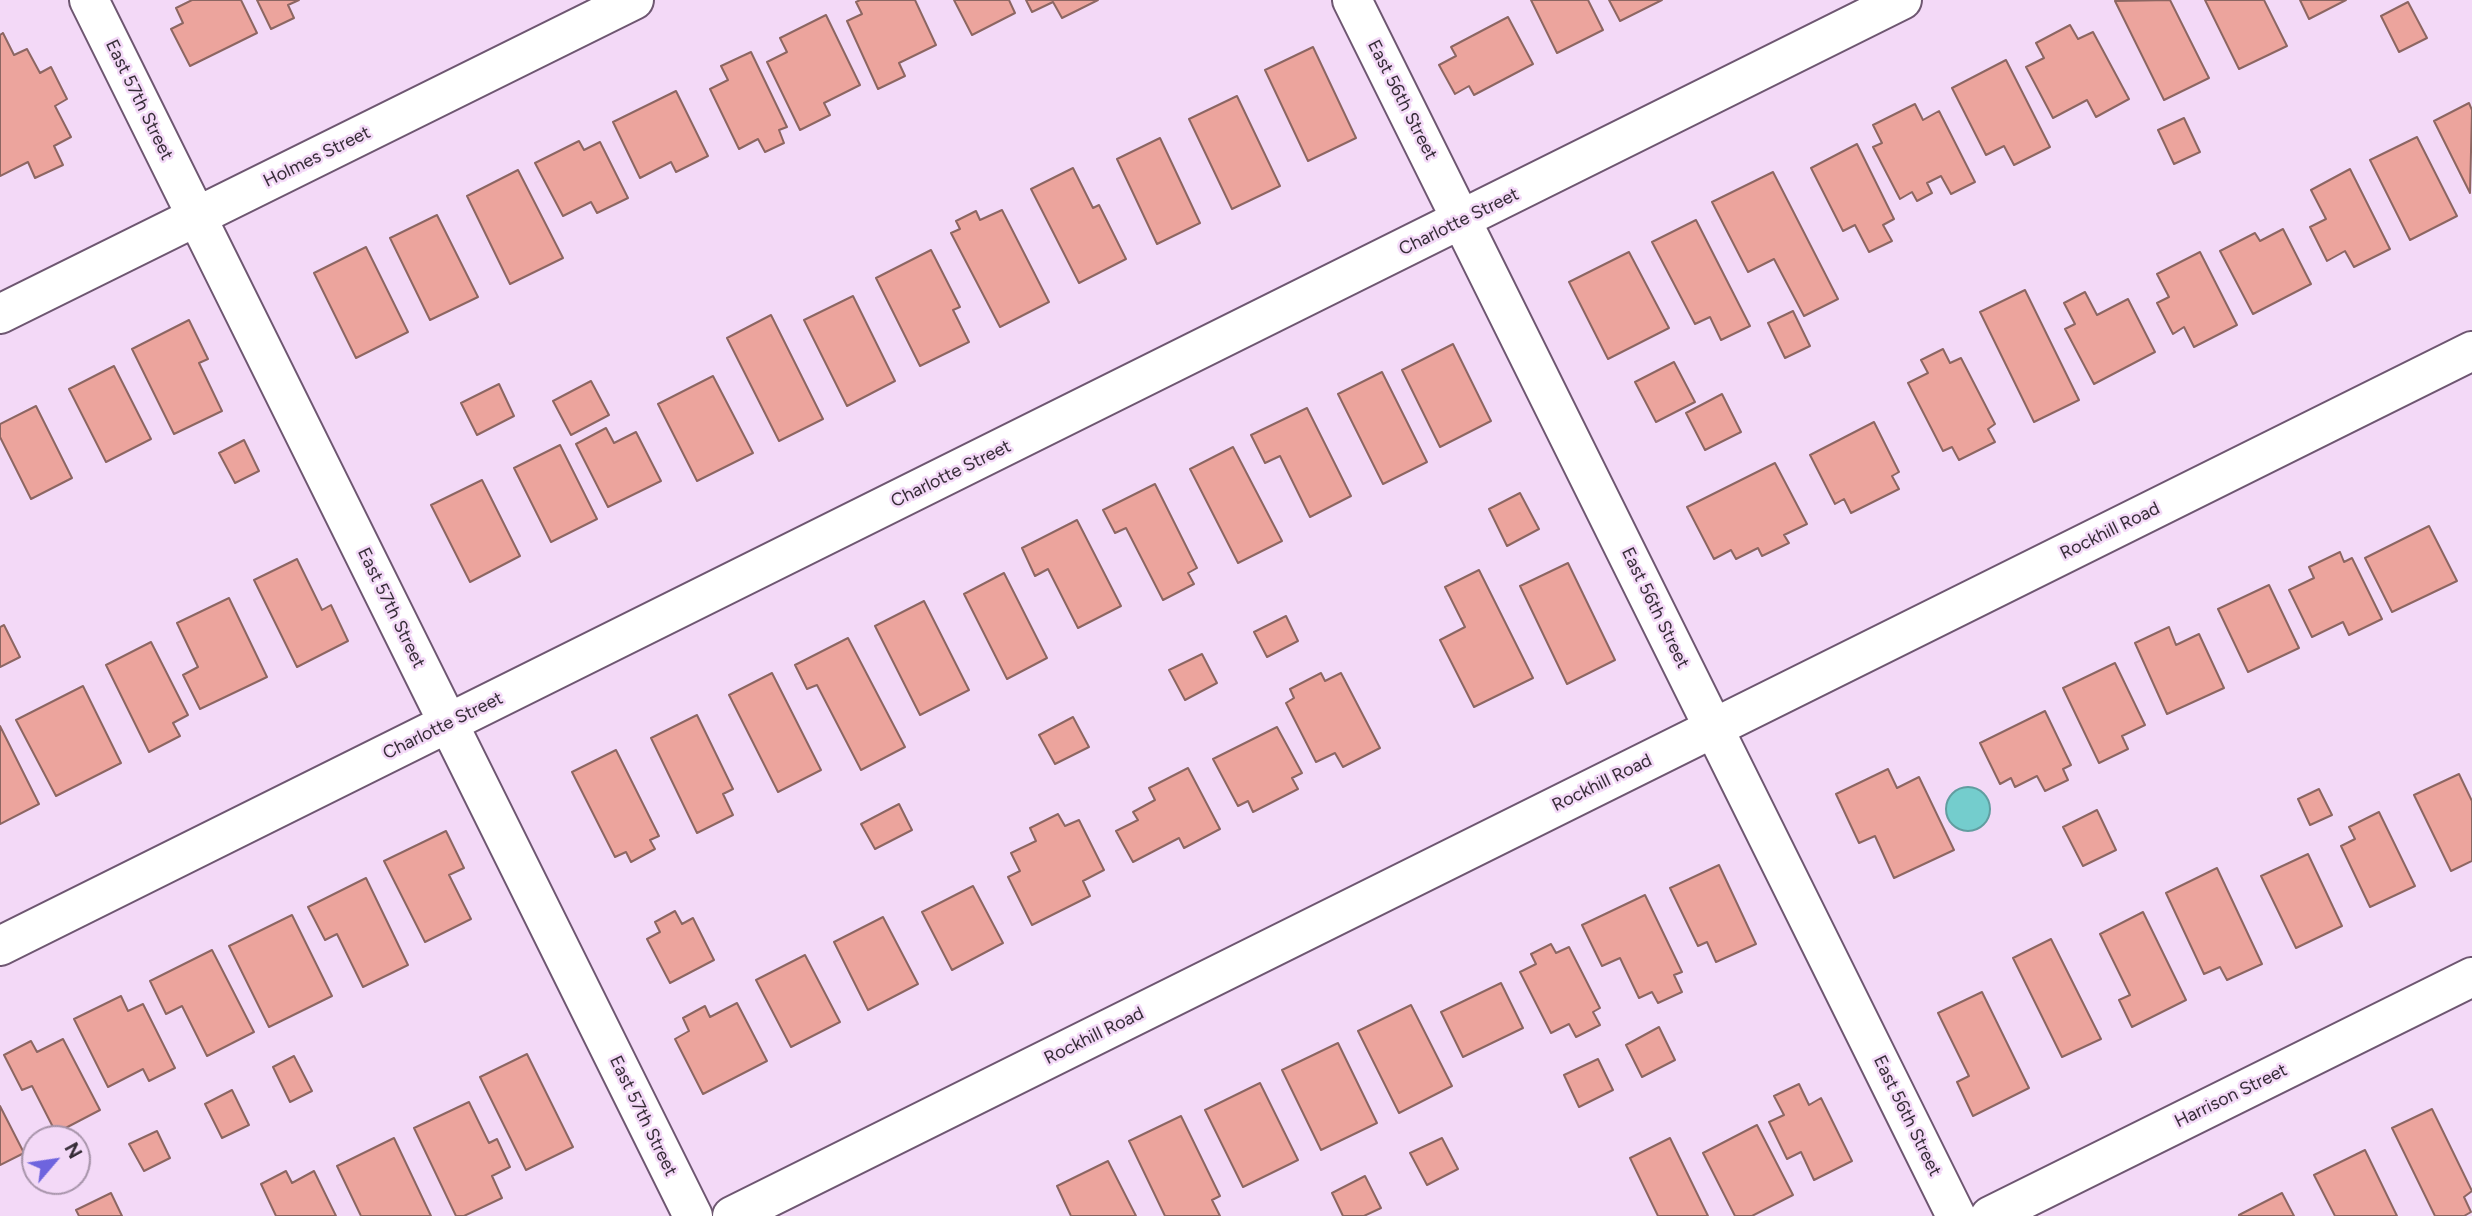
<!DOCTYPE html>
<style>
body{margin:0}
#map{position:relative;width:2472px;height:1216px;overflow:hidden;background:#f3d9f7;font-family:Figtree,sans-serif}
canvas{display:block}
.north{position:absolute;left:21px;top:1125px;width:70px;height:70px;box-sizing:border-box;background:#f3d9f7;border:2px solid #a794aa;border-radius:50%;rotate:61deg;font-size:19px;font-weight:700;line-height:28px;text-align:center;color:#362c37}
.north::after{content:'';display:block;margin:auto;width:24px;height:32px;background:#6e64de;clip-path:polygon(50% 0,100% 100%,50% 72%,0 100%)}
</style>
<div id="map">
<canvas width="2472" height="1216"></canvas>
<div class="north">N</div>
</div>
<script>
const ctx = document.querySelector('canvas').getContext('2d');
ctx.lineJoin = 'round';
function fill(path, color) { ctx.fillStyle = color; ctx.fill(path, 'evenodd'); }
const poly = rows => new Path2D(rows.map(r => 'M' + r).join(''));
function trace(path, color, width, dash) { ctx.strokeStyle = color; ctx.lineWidth = width; ctx.lineCap = dash ? 'butt' : 'round'; ctx.setLineDash(dash || []); ctx.stroke(path); }
function label(font, color, halo, rows, align = 'center') {
  ctx.font = font + ' Figtree,sans-serif'; ctx.lineWidth = 5; ctx.setLineDash([]); ctx.textBaseline = 'middle'; ctx.strokeStyle = halo; ctx.fillStyle = color; for (const [text, x, y, turn = 0] of rows) {
    ctx.save(); ctx.translate(x, y); ctx.rotate((+turn || 0) * Math.PI / 180); ctx.textAlign = isNaN(turn) ? turn : align; if (halo) ctx.strokeText(text, 0, 0); ctx.fillText(text, 0, 0); ctx.restore();
  }
}
const water = poly([
 '1946 809a22 22 0 1 1 44 0a22 22 0 1 1-44 0Z'
]);
const building = poly([
 [192,0,241,0,257,33,190,66,171,29,183,23,176,8,192,0],
 [257,0,299,0,288,5,294,18,271,29,257,0],
 [860,0,915,0,936,45,899,63,905,76,878,89,847,21,862,14,856,2,860,0],
 [954,0,1009,0,1015,13,972,35,954,0],
 [1026,0,1098,0,1062,18,1053,2,1032,12,1026,0],
 [1531,0,1588,0,1603,30,1557,53,1531,0],
 [1609,0,1662,0,1620,21,1609,0],
 [2170,0,2209,78,2164,100,2115,1,2170,0],
 [2205,0,2264,0,2287,46,2239,69,2205,0],
 [2300,0,2346,0,2309,19,2300,0],
 [2408,2,2427,38,2399,52,2381,16,2408,2],
 [826,15,860,85,824,103,830,115,800,130,767,62,787,52,780,38,826,15],
 [1508,17,1533,64,1474,95,1469,86,1455,94,1439,65,1456,56,1451,47,1508,17],
 [2070,25,2078,39,2093,32,2129,99,2096,117,2087,100,2053,118,2026,67,2044,58,2036,43,2070,25],
 [3,33,14,55,27,49,40,73,51,67,67,99,55,106,71,137,54,146,63,165,35,178,28,162,0,176,0,35,3,33],
 [1313,47,1356,138,1308,161,1265,70,1313,47],
 [751,52,787,127,779,130,784,143,765,152,758,139,739,149,710,89,728,80,721,66,751,52],
 [2006,60,2050,147,2014,165,2004,146,1986,155,1952,88,2006,60],
 [676,91,708,156,676,172,671,162,640,178,613,122,676,91],
 [1237,96,1280,186,1232,209,1189,119,1237,96],
 [2469,103,2472,110,2470,193,2434,121,2469,103],
 [1915,104,1923,120,1939,111,1975,182,1951,194,1941,176,1927,183,1932,193,1917,201,1912,192,1900,199,1873,147,1882,143,1873,125,1915,104],
 [2184,118,2200,152,2174,164,2158,130,2184,118],
 [2417,137,2457,216,2410,240,2370,160,2417,137],
 [1160,138,1200,223,1157,244,1117,159,1160,138],
 [579,141,584,150,600,142,628,198,597,213,591,202,563,216,535,163,579,141],
 [1857,144,1894,219,1883,225,1892,241,1869,252,1855,225,1843,231,1811,168,1857,144],
 [1073,168,1093,208,1099,205,1126,259,1079,283,1031,189,1073,168],
 [2350,169,2390,249,2354,267,2345,251,2327,261,2310,227,2326,219,2311,190,2350,169],
 [518,170,563,258,510,284,467,196,518,170],
 [1773,172,1838,299,1804,316,1774,259,1748,272,1712,202,1773,172],
 [1002,210,1049,302,1000,327,951,233,960,229,956,221,976,211,980,220,1002,210],
 [437,215,478,297,430,320,390,238,437,215],
 [1696,220,1750,326,1721,340,1710,317,1695,324,1652,242,1696,220],
 [2283,229,2311,284,2253,314,2220,251,2255,233,2260,241,2283,229],
 [366,247,408,332,356,358,314,273,366,247],
 [931,250,960,307,953,310,969,342,920,366,876,278,931,250],
 [1629,252,1669,328,1608,359,1569,282,1629,252],
 [2200,252,2237,325,2194,347,2184,327,2173,334,2157,303,2169,297,2157,274,2200,252],
 [2025,290,2079,400,2034,422,1980,312,2025,290],
 [2085,292,2097,315,2128,299,2155,352,2094,384,2065,329,2075,324,2064,303,2085,292],
 [853,296,895,381,847,406,804,320,853,296],
 [1793,311,1810,346,1785,358,1768,323,1793,311],
 [771,315,823,419,779,441,727,338,771,315],
 [189,320,208,359,199,363,222,411,174,434,132,349,189,320],
 [1453,344,1491,421,1440,447,1402,370,1453,344],
 [1943,349,1950,363,1961,358,1995,424,1988,429,1995,442,1959,460,1952,447,1943,451,1908,383,1928,373,1921,360,1943,349],
 [1674,362,1695,402,1656,422,1635,382,1674,362],
 [114,366,151,439,106,462,69,389,114,366],
 [1382,372,1427,462,1383,484,1338,394,1382,372],
 [713,376,753,453,697,481,658,404,713,376],
 [591,381,609,415,571,435,553,401,591,381],
 [499,384,514,416,477,435,461,403,499,384],
 [1722,394,1741,432,1705,450,1686,413,1722,394],
 [36,406,72,478,31,499,0,437,0,424,36,406],
 [1307,408,1351,496,1310,517,1280,456,1265,463,1251,435,1307,408],
 [1874,422,1899,472,1892,476,1899,489,1851,513,1844,499,1835,504,1810,455,1874,422],
 [606,428,614,443,636,432,661,481,608,507,576,444,606,428],
 [244,440,259,471,235,483,219,453,244,440],
 [560,445,597,519,551,542,514,468,560,445],
 [1233,447,1282,541,1238,563,1190,469,1233,447],
 [1775,463,1807,524,1784,535,1789,543,1762,556,1758,548,1736,559,1731,550,1714,559,1687,507,1775,463],
 [482,480,520,556,470,582,431,505,482,480],
 [1155,484,1197,568,1188,573,1194,584,1163,600,1126,528,1115,533,1103,510,1155,484],
 [1520,493,1539,529,1507,546,1489,509,1520,493],
 [1077,520,1121,606,1078,628,1048,569,1035,576,1022,548,1077,520],
 [2429,526,2457,581,2392,612,2365,558,2429,526],
 [2340,552,2344,562,2352,558,2382,619,2349,635,2343,622,2312,637,2289,590,2314,578,2309,567,2340,552],
 [297,559,322,610,331,605,348,641,297,667,254,580,297,559],
 [1568,563,1615,660,1567,684,1520,586,1568,563],
 [1479,570,1533,678,1474,707,1440,640,1465,627,1445,587,1479,570],
 [1004,573,1047,658,1007,679,964,594,1004,573],
 [2269,585,2299,648,2248,672,2218,609,2269,585],
 [229,598,267,677,200,709,183,675,198,667,177,623,229,598],
 [924,601,969,690,920,715,875,626,924,601],
 [1286,616,1298,641,1267,657,1254,632,1286,616],
 [4,625,20,657,0,667,0,627,4,625],
 [2169,627,2176,645,2199,634,2224,688,2167,714,2135,643,2169,627],
 [848,638,905,747,861,770,817,685,807,689,795,665,848,638],
 [151,642,188,715,173,723,180,736,149,752,106,665,151,642],
 [1202,654,1217,683,1185,700,1169,670,1202,654],
 [2115,663,2145,725,2122,736,2128,749,2099,763,2063,688,2115,663],
 [772,673,821,770,778,792,729,695,772,673],
 [1321,673,1325,681,1341,673,1380,748,1343,767,1335,753,1316,762,1286,703,1294,698,1290,689,1321,673],
 [83,686,121,763,56,796,16,720,83,686],
 [2045,711,2071,765,2063,769,2068,780,2045,791,2037,776,2015,787,2011,778,2000,784,1980,743,2045,711],
 [697,715,733,789,723,794,733,815,697,833,651,738,697,715],
 [1073,717,1089,747,1055,764,1039,735,1073,717],
 [0,726,39,804,0,824,0,726],
 [1277,727,1302,773,1292,778,1298,789,1253,812,1248,801,1238,806,1213,759,1277,727],
 [616,750,659,836,650,840,655,849,631,862,626,852,615,857,572,772,616,750],
 [1188,768,1220,829,1184,848,1179,838,1133,862,1116,831,1138,820,1133,812,1155,800,1149,788,1188,768],
 [1888,769,1897,788,1919,777,1954,850,1894,878,1875,836,1859,843,1836,794,1888,769],
 [2459,774,2472,801,2472,861,2451,871,2414,795,2459,774],
 [2319,789,2332,815,2310,825,2298,799,2319,789],
 [899,804,912,830,875,849,861,824,899,804],
 [2097,810,2116,850,2083,866,2063,827,2097,810],
 [2379,812,2415,886,2370,907,2341,846,2355,839,2349,827,2379,812],
 [1058,814,1065,826,1079,820,1104,870,1083,881,1090,896,1032,925,1008,877,1020,871,1011,853,1036,841,1030,828,1058,814],
 [446,831,464,868,449,875,471,919,425,942,384,861,446,831],
 [2308,854,2342,926,2296,948,2261,876,2308,854],
 [1719,865,1756,944,1716,962,1707,942,1698,946,1670,888,1719,865],
 [2217,868,2262,964,2227,980,2220,967,2204,974,2166,893,2217,868],
 [366,878,408,965,363,987,337,934,325,940,308,907,366,878],
 [973,886,1003,943,952,970,922,912,973,886],
 [1645,895,1682,972,1674,975,1682,992,1658,1003,1652,992,1639,998,1620,958,1602,966,1582,925,1645,895],
 [675,911,682,924,693,918,714,960,670,983,647,939,660,932,655,922,675,911],
 [2143,912,2186,1000,2132,1027,2119,1000,2130,995,2100,934,2143,912],
 [292,915,332,996,269,1027,229,946,292,915],
 [883,917,918,984,868,1010,834,942,883,917],
 [2051,939,2101,1039,2062,1057,2013,958,2051,939],
 [1551,944,1556,953,1569,947,1600,1008,1593,1012,1600,1025,1576,1037,1569,1024,1551,1033,1520,972,1536,964,1531,954,1551,944],
 [212,950,254,1032,207,1056,182,1006,166,1014,150,981,212,950],
 [805,955,840,1022,791,1047,756,980,805,955],
 [1501,983,1523,1028,1463,1057,1441,1012,1501,983],
 [1982,992,2029,1088,1973,1116,1957,1082,1969,1076,1938,1013,1982,992],
 [121,996,128,1011,143,1004,175,1068,149,1081,143,1069,108,1087,74,1019,121,996],
 [737,1003,767,1061,703,1094,675,1039,689,1031,683,1018,705,1006,710,1017,737,1003],
 [1411,1005,1452,1086,1399,1113,1358,1031,1411,1005],
 [1659,1027,1675,1060,1642,1077,1626,1045,1659,1027],
 [63,1039,100,1110,56,1133,32,1086,22,1090,4,1055,31,1041,37,1052,63,1039],
 [1338,1043,1377,1123,1321,1150,1282,1070,1338,1043],
 [527,1054,573,1147,526,1170,480,1077,527,1054],
 [294,1056,312,1091,290,1102,273,1067,294,1056],
 [1598,1059,1613,1090,1579,1107,1564,1075,1598,1059],
 [1260,1083,1298,1160,1243,1187,1205,1110,1260,1083],
 [1799,1084,1809,1105,1821,1098,1852,1161,1814,1180,1801,1152,1787,1159,1769,1122,1784,1115,1774,1096,1799,1084],
 [232,1090,249,1125,222,1138,205,1104,232,1090],
 [469,1102,489,1143,497,1139,510,1167,492,1176,502,1198,464,1216,456,1216,414,1128,469,1102],
 [0,1106,24,1153,0,1165,0,1106],
 [2432,1109,2472,1191,2464,1197,2471,1212,2464,1216,2435,1216,2392,1128,2432,1109],
 [1181,1116,1220,1196,1212,1200,1220,1216,1165,1216,1129,1141,1181,1116],
 [1757,1125,1793,1195,1752,1216,1735,1216,1703,1153,1757,1125],
 [157,1131,170,1158,144,1171,129,1144,157,1131],
 [394,1138,431,1216,361,1216,337,1166,394,1138],
 [1442,1138,1458,1169,1427,1185,1410,1153,1442,1138],
 [1670,1138,1708,1216,1658,1216,1630,1158,1670,1138],
 [2365,1150,2397,1216,2335,1216,2314,1175,2365,1150],
 [1108,1161,1136,1216,1071,1216,1057,1186,1108,1161],
 [286,1171,292,1183,314,1171,336,1216,276,1216,261,1184,286,1171],
 [1365,1176,1381,1208,1364,1216,1343,1216,1332,1193,1365,1176],
 [111,1193,122,1216,79,1216,76,1210,111,1193],
 [2282,1193,2294,1216,2239,1216,2239,1215,2282,1193]
]);
const minor = poly([
 [89,0,693,1216],
 [1352,0,1956,1216],
 [0,314,634,0],
 [0,946,1902,0],
 [1990,1216,2472,977]
]);
const major = poly([
 [732,1216,2472,351]
]);
const streetNames = [
 ["East 57th Street",139,100,64],
 ["East 56th Street",1402,100,63],
 ["Holmes Street",317,157,-26],
 ["Charlotte Street",1459,222,-26],
 ["Charlotte Street",951,474,-26],
 ["Rockhill Road",2110,531,-26],
 ["East 57th Street",391,608,64],
 ["East 56th Street",1655,608,64],
 ["Charlotte Street",443,726,-26],
 ["Rockhill Road",1602,783,-26],
 ["Rockhill Road",1094,1036,-26],
 ["Harrison Street",2231,1096,-26],
 ["East 57th Street",643,1116,64],
 ["East 56th Street",1907,1116,64]
];
fill(water, '#74cdcd');
trace(water, '#619da0', 2);
fill(building, '#eca49d');
trace(building, '#8c6662', 2);
trace(minor, '#6e5771', 42);
trace(major, '#6e5771', 42);
trace(minor, '#fff', 38);
trace(major, '#fff', 38);
label('18px', '#362c37', '#f3d9f7', streetNames);
</script>
